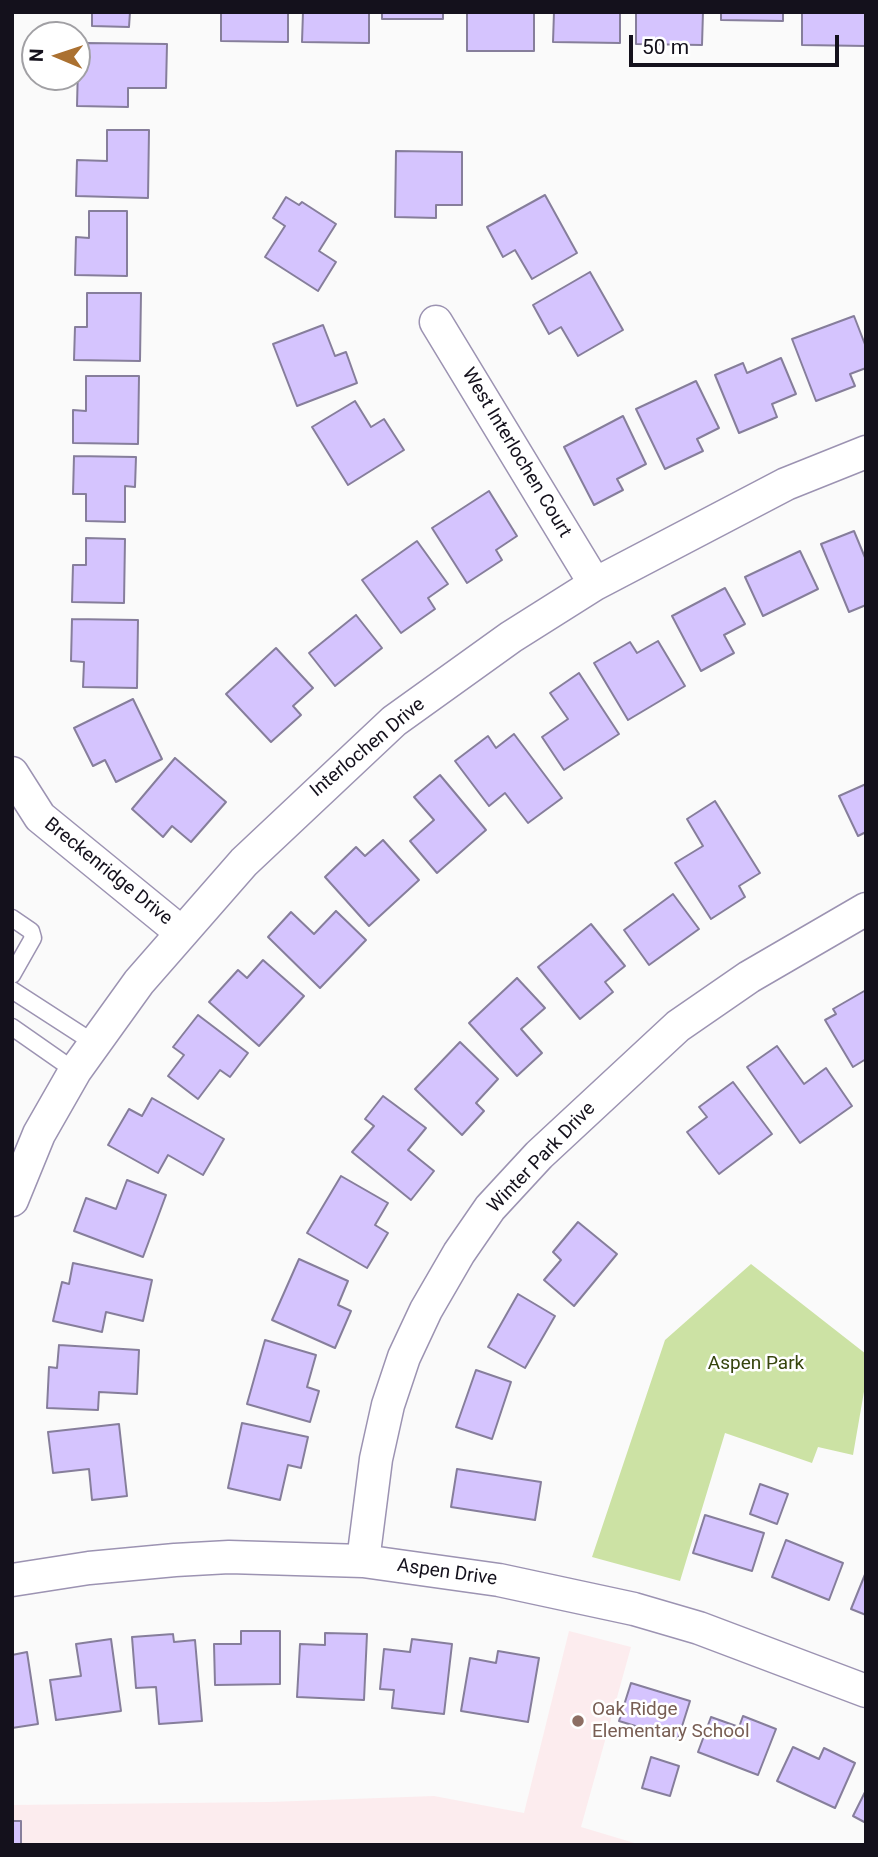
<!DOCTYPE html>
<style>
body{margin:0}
#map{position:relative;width:878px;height:1857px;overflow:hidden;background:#fafafa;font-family:Roboto,sans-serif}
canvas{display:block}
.frame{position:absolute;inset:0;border:14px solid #14111c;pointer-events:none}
.north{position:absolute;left:21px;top:21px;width:70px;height:70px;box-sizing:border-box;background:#fff;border:2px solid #a1a0a4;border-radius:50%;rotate:272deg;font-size:19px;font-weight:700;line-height:28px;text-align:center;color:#14111c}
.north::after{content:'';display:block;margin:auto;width:24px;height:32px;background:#ab7131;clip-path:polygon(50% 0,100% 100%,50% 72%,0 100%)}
.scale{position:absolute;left:629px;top:35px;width:210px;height:32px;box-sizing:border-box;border:4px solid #14111c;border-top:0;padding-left:9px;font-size:21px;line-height:24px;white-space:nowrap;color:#14111c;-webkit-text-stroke:5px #fff;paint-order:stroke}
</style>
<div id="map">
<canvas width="878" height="1857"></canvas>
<div class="frame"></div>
<div class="north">N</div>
<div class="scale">50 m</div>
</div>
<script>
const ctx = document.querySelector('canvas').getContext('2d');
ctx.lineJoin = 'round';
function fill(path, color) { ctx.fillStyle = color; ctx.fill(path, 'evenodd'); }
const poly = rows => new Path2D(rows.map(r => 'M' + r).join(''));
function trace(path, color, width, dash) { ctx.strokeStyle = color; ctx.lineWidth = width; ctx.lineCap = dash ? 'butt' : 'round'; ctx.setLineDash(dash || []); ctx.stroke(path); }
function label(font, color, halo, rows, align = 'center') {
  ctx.font = font + ' Roboto,sans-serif'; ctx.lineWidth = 5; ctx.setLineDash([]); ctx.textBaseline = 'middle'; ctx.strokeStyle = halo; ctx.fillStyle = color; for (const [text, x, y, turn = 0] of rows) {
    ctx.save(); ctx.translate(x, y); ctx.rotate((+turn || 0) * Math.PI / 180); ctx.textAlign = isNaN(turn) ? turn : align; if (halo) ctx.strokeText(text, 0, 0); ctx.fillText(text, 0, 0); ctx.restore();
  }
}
const education = poly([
 [569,1631,631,1647,581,1827,641,1845,12,1845,12,1805,269,1802,434,1796,524,1813]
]);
const green = poly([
 [751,1264,866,1354,866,1380,853,1455,818,1447,812,1463,725,1433,680,1581,592,1557,665,1340]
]);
const building = poly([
 [92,12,130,12,129,27,92,26,92,12],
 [221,12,288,12,288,42,221,41,221,12],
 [303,12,369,12,369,43,302,42,303,12],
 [382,12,443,12,443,19,382,19,382,12],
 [467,12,534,12,534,51,467,51,467,12],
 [554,12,620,12,620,43,553,42,554,12],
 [636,12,703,12,702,45,636,44,636,12],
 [721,12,783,12,783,21,721,20,721,12],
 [802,12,866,12,866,46,802,45,802,12],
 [86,43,167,44,166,88,128,88,128,107,77,106,78,66,86,66,86,43],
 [107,130,149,130,148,198,76,196,77,160,107,161,107,130],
 [396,151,462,152,462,205,436,205,436,218,395,217,396,151],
 [545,195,577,253,532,279,515,250,503,257,487,227,545,195],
 [286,197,299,205,302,202,336,224,319,251,336,262,318,291,265,257,285,226,273,218,286,197],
 [89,211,127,211,127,276,75,275,76,237,89,238,89,211],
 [590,272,623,330,578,356,561,327,549,334,533,305,590,272],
 [87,293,141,293,140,361,74,360,75,327,87,327,87,293],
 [854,316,866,347,866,368,850,374,855,386,816,401,792,339,854,316],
 [323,325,335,356,346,352,357,383,297,406,273,344,323,325],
 [781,358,796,394,772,404,777,417,739,433,715,375,743,363,747,373,781,358],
 [86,376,139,376,138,444,73,443,73,410,86,411,86,376],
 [696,381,719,428,697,439,703,451,665,469,636,409,696,381],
 [355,401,371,427,384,419,404,450,348,485,312,427,355,401],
 [623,416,646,464,617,479,623,490,594,505,564,447,623,416],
 [74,456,136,457,135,487,125,486,125,522,86,521,86,494,73,494,74,456],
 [489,491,517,536,496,550,502,560,467,583,432,528,489,491],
 [854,531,866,560,866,605,849,612,821,544,854,531],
 [86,538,125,539,124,603,72,602,73,565,86,565,86,538],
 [417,541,448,584,428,598,435,609,401,633,362,580,417,541],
 [800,551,818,589,763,616,745,577,800,551],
 [725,588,745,624,724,635,734,653,701,671,672,616,725,588],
 [356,615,382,648,335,686,309,653,356,615],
 [72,619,138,620,137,688,83,687,84,662,71,661,72,619],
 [658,641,685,686,628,720,594,663,630,642,637,653,658,641],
 [276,648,313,688,293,706,301,715,271,742,226,694,276,648],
 [579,673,619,734,564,770,542,737,568,719,550,693,579,673],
 [133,699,162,759,116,782,105,760,93,766,74,728,133,699],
 [514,734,562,798,528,823,505,793,489,806,455,761,488,736,496,748,514,734],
 [175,758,226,802,191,842,172,826,163,837,132,809,175,758],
 [440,775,486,830,437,873,410,841,434,820,414,797,440,775],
 [866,784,866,832,858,836,839,796,866,784],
 [715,801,760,873,739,886,745,897,711,919,675,863,703,846,687,819,715,801],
 [383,840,419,880,369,926,325,877,356,847,365,856,383,840],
 [673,894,699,929,649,965,624,930,673,894],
 [336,911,366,940,320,988,268,937,291,912,314,934,336,911],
 [591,924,625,966,605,982,613,992,580,1019,538,967,591,924],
 [263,960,304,996,259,1046,209,1002,238,970,247,978,263,960],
 [517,978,545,1008,521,1029,542,1053,517,1076,469,1023,517,978],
 [866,990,866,1059,853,1067,825,1020,836,1014,833,1009,866,990],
 [198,1015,248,1053,230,1077,220,1070,198,1099,168,1076,184,1055,173,1047,198,1015],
 [460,1042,498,1079,476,1103,484,1111,462,1135,415,1089,460,1042],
 [777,1046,804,1084,826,1068,852,1106,800,1143,747,1067,777,1046],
 [733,1082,772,1134,719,1174,687,1132,707,1117,699,1107,733,1082],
 [383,1096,426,1128,408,1150,434,1171,411,1200,352,1152,374,1126,365,1119,383,1096],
 [152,1098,224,1139,203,1175,168,1155,158,1173,108,1145,129,1109,142,1116,152,1098],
 [341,1176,388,1203,375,1225,388,1233,367,1268,307,1233,341,1176],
 [127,1180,166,1195,143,1257,74,1231,86,1198,116,1209,127,1180],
 [578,1222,617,1254,574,1306,544,1280,561,1260,553,1252,578,1222],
 [299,1259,348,1281,338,1305,351,1311,335,1348,272,1320,299,1259],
 [73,1263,152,1280,143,1321,106,1312,102,1332,53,1321,62,1282,69,1284,73,1263],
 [518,1294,555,1316,525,1368,488,1347,518,1294],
 [265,1340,316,1355,307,1387,319,1391,310,1422,247,1404,265,1340],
 [59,1345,139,1350,137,1394,99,1392,98,1410,47,1408,49,1367,57,1368,59,1345],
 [476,1370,511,1382,492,1439,456,1427,476,1370],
 [242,1423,308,1437,301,1468,288,1465,280,1500,228,1488,242,1423],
 [119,1424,127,1496,92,1500,89,1469,53,1473,48,1432,119,1424],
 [457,1469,541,1482,535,1520,451,1507,457,1469],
 [760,1484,788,1494,777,1524,750,1514,760,1484],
 [705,1515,764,1533,752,1571,693,1553,705,1515],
 [786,1540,843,1563,829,1600,772,1577,786,1540],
 [866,1572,866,1615,851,1609,866,1572],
 [241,1631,280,1631,280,1684,215,1685,214,1644,241,1644,241,1631],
 [325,1633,367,1634,364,1700,297,1697,300,1644,325,1645,325,1633],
 [173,1634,174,1642,195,1640,202,1721,159,1724,156,1687,136,1688,132,1637,173,1634],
 [111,1639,121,1711,56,1720,50,1680,81,1676,76,1644,111,1639],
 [412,1639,452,1644,444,1714,392,1708,394,1690,380,1689,384,1649,410,1652,412,1639],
 [498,1651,539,1658,528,1722,461,1711,470,1658,496,1663,498,1651],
 [27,1652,38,1724,12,1728,12,1655,27,1652],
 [631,1683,690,1701,678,1739,619,1721,631,1683],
 [743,1716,776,1729,758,1775,698,1752,711,1717,739,1727,743,1716],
 [793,1747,819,1759,824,1748,855,1763,835,1808,777,1781,793,1747],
 [651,1757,679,1766,670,1796,642,1788,651,1757],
 [866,1790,866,1823,853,1816,866,1790],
 [12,1821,21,1821,21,1845,12,1845,12,1821]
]);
const lane = poly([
 [12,918,31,931,33,938,12,975],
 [12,990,94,1043],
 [12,1027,75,1071]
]);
const street = poly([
 [436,322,595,584],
 [12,773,40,817,182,933],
 [12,1200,39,1134,75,1071,139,982,244,862,394,721,511,637,595,584,786,484,866,452],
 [363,1561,376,1459,388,1405,404,1357,426,1310,459,1253,490,1208,539,1155,678,1026,749,977,866,909],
 [12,1580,89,1568,175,1560,229,1557,363,1561,499,1580,634,1609,699,1628,866,1691]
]);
const markers = [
 [578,1721,7,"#8d6e63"]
];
const streetNames = [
 ["West Interlochen Court",516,453,59],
 ["Interlochen Drive",368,748,-40],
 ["Breckenridge Drive",108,872,39],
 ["Winter Park Drive",542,1158,-46],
 ["Aspen Drive",447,1573,8]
];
const parkNames = [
 ["Aspen Park",756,1364]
];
const educationNames = [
 ["Oak Ridge",592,1710],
 ["Elementary School",592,1732]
];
fill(education, '#fcecee');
fill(green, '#cce2a4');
fill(building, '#d5c4fe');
trace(building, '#867e9b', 2);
trace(lane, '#9c93b2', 19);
trace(street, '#9c93b2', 35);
trace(lane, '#fff', 16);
trace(street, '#fff', 32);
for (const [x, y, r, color] of markers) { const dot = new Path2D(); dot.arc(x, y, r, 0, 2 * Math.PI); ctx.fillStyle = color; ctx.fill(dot); trace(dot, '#fff', 2.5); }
label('19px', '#14111c', '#fff', streetNames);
label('19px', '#36450d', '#fff', parkNames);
label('19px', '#785e54', '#fff', educationNames, 'left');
</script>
